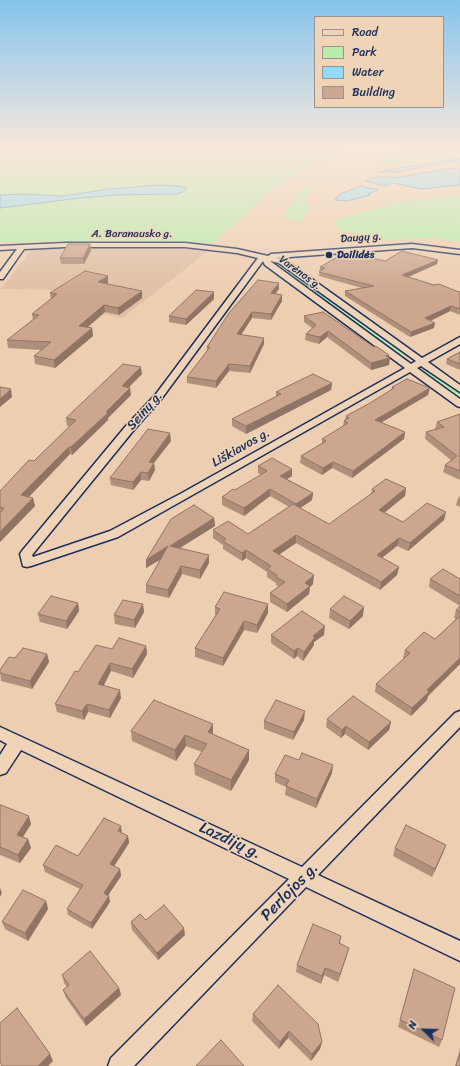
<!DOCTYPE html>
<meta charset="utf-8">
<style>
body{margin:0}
#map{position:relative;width:460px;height:1066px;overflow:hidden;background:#eeceb0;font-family:Sriracha,sans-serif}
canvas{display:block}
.legend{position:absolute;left:314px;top:16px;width:130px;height:92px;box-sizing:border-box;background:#f0d4b7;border:1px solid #9b9293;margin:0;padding:5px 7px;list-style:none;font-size:12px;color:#1b2f5e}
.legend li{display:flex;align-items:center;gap:8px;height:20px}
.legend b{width:20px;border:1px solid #9b9293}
.north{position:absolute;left:404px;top:1010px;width:40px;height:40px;-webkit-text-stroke:3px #f0d4b7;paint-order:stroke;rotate:293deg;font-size:11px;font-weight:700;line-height:16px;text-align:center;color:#1b2f5e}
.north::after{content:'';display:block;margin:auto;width:14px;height:18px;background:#1b2f5e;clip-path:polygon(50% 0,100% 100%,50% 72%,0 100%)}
</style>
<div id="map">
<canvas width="460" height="1066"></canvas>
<ul class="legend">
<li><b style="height:5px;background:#f0d4b7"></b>Road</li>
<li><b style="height:11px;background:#b9ebab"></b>Park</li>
<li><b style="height:11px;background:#93daf4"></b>Water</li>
<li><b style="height:11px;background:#cda68f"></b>Building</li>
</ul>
<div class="north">N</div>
</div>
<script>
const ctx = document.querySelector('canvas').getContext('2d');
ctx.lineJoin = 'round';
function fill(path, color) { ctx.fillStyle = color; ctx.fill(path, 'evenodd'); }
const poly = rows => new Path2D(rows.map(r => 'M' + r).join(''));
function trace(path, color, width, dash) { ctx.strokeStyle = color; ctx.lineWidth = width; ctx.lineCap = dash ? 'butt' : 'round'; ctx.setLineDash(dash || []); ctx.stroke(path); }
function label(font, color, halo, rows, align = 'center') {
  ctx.font = font + ' Sriracha,sans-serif'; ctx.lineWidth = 3; ctx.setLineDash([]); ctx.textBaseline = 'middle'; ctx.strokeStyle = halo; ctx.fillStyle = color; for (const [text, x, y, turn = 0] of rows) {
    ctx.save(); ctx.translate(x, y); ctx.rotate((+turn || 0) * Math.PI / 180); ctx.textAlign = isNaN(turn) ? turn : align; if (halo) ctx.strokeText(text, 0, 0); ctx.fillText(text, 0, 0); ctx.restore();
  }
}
const built = poly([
 [178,246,210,250,122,318,70,308,66,290,1,289,32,249,95,247]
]);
const green = poly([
 [0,147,344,147,272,189,214,243,118,241,0,242],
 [407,147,460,147,460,155,397,167,376,164,400,153],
 [308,186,313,188,304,201,310,210,304,216,303,221,289,220,283,215,303,188],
 [460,195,460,242,433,238,369,240,359,233,341,231,333,223,341,218,400,202],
 [272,261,277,262,407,356,401,357,272,262],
 [424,371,432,373,460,393,460,400,423,373]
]);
const water = poly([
 [460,159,460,162,449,162,397,172,378,172,428,163,460,159],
 [453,168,460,170,460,185,422,189,393,183,385,186,366,181,375,177,400,177,453,168],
 [159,185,179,186,187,188,183,192,177,194,115,195,80,198,0,208,0,195,21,194,63,196,109,189,159,185],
 [361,186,378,190,368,194,370,195,347,201,335,200,340,194,361,186]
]);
const minor = poly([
 [65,243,185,243,237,249,268,256,271,254,412,244,460,250,460,254,412,248,276,258,284,259,422,358,460,337,460,344,428,362,460,385,460,392,421,366,417,368,460,399,460,407,457,406,410,372,118,537,31,566,27,567,23,566,20,554,22,551,125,427,156,394,258,258,237,253,185,247,65,247,24,249,3,279,0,279,0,272,17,249,0,250,0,246,65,243],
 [263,261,265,265,405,368,182,493,110,531,33,557,32,555,133,431,162,398,263,261],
 [270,261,279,263,416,361,411,364,270,261],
 [460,711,460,727,318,875,460,941,460,961,306,887,134,1066,108,1066,111,1058,289,879,21,750,6,773,0,775,0,755,7,744,0,740,0,727,302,867,455,713,460,711]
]);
const wall = poly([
 [90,244,91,250,84,264,61,264,60,258],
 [438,260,437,264,408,277,434,285,459,292,460,292,460,315,450,311,430,321,434,328,410,337,345,296,345,291,362,288,319,276,320,267,385,261],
 [108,276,108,283,107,284,142,298,119,315,105,312,87,327,92,328,93,336,55,368,35,364,34,356,41,350,8,348,7,340,33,320,32,314,51,299,50,293],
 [279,283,279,289,275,293,282,301,271,320,252,318,241,335,264,344,250,373,229,371,216,388,187,383,187,377,207,351,207,347],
 [214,292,214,299,186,325,169,322,169,316],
 [304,316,388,357,389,365,371,370,327,337,319,344,305,340,306,334,312,328,304,322],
 [460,352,460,370,446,364,447,359],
 [142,374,129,387,131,395,108,418,108,420,72,455,70,454,29,497,33,498,35,506,0,542,0,491,34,461,70,426,67,426,66,418],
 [332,383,331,390,246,434,232,426,232,419,276,397,276,392],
 [392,387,428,395,381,422,405,432,404,439,352,478,332,468,322,475,300,463,301,456,322,443,322,439,343,426,344,421,345,420,346,416,370,403,391,390],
 [460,414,460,480,443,472,445,465,451,460,425,439,426,432,435,429,437,422],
 [171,441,154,463,155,470,149,481,141,480,133,490,111,485,110,478],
 [258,466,292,476,287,479,313,493,312,500,300,508,329,524,371,494,372,489,406,488,405,496,384,512,403,522,444,520,408,551,397,546,382,558,399,567,397,575,380,590,296,543,279,555,313,584,310,587,309,594,287,612,270,602,270,593,279,587,276,585,276,583,267,577,267,572,246,558,242,561,223,549,223,545,213,538,213,530,248,534,289,507,270,496,244,516,222,505,222,497,261,475,258,473],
 [460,496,460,507,456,505,458,498],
 [214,518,215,526,180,548,209,555,209,563,200,579,182,574,169,598,146,593,146,585,160,560,146,568],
 [430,579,460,579,460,606,429,587],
 [78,603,79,611,67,629,40,622,38,614],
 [268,604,268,613,257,633,244,630,223,666,195,657,195,648,215,616,215,607],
 [460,606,460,664,428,696,427,700,411,716,375,692,376,684,404,659,403,658,405,650,435,639,456,619,454,618,456,610],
 [330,609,363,616,349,629,329,618],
 [144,612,135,628,115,624,114,615],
 [271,635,324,635,314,642,314,645,303,661,297,656,294,659,271,643],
 [146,646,147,654,133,678,111,671,103,685,121,698,110,718,88,712,84,720,57,712,55,704,78,672,112,649],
 [47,654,49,662,32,689,1,681,0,670,15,658],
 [327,719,391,722,389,730,368,750,345,734,341,738,326,727],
 [304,720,293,740,264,729,264,721],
 [131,731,213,734,249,760,231,791,195,775,194,764,202,752,186,746,176,761,132,741],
 [332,773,316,808,285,795,286,787,275,782,275,774],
 [0,806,31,824,23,837,28,839,31,848,20,863,0,855],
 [122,833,128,836,129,843,114,866,120,869,121,876,108,895,110,902,92,929,68,915,67,909,80,889,45,872,43,865,78,856],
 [395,848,443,853,432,877,393,856],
 [46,901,48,909,28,941,5,929,2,922],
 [146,920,185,935,158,960,132,930,131,922],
 [341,936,340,944,347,955,338,982,324,975,321,984,296,972,297,965],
 [62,975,119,988,121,995,86,1026,66,998,63,990,67,987,64,983],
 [412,977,442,1040,439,1047,398,1027],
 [253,1014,322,1042,320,1049,311,1061,288,1038,279,1049,252,1021],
 [460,1049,460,1066,455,1066]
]);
const shadedWall = poly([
 [90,244,91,250,84,264,83,258],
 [438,260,437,264,401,280,402,275],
 [108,276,108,283,99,290,98,282],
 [279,283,279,289,271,299,271,293],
 [142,291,142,298,119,315,118,308],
 [214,292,214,299,186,325,186,319],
 [282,295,282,301,271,320,271,314],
 [104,305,105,312,80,334,79,326],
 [451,306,450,311,424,324,425,318],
 [252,312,252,318,237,341,237,334],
 [435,323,434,328,410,337,411,332],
 [92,328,93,336,55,368,54,360],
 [328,331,327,337,319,344,320,337],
 [264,338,264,344,250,373,250,366],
 [389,355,388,359,390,358,389,365,371,370,371,363],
 [229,364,229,371,216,388,216,381],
 [141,367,142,374,123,393,122,386],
 [332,383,331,390,246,434,246,426],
 [130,388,131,395,108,418,108,420,72,455,71,447],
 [430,388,428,395,374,427,375,420],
 [11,389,12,397,0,407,0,399],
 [405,432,404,439,352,478,353,471],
 [170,433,171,441,149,469,149,462],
 [69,447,70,454,23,503,21,495],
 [333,462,332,468,322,475,323,468],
 [154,463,155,470,149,481,148,473],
 [292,469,292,476,280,483,280,476],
 [141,472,141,480,133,490,133,482],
 [406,488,405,496,378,518,379,510],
 [270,489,270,496,244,516,244,508],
 [313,493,312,500,296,511,296,504],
 [33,498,35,506,0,542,0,532],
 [446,512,444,520,408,551,410,543],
 [214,518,215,526,170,554,170,546],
 [296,535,296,543,272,559,273,551],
 [399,538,397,546,375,563,377,555],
 [168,546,169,554,146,568,146,560],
 [246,550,246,558,242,561,242,553],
 [209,555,209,563,200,579,200,570],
 [181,566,182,574,169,598,168,590],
 [399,567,397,575,380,590,381,582],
 [314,575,313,584,310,587,309,594,287,612,287,604,305,583],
 [78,603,79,611,67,629,66,621],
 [143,604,144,612,135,628,134,620],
 [268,604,268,613,257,633,257,625],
 [364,607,363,616,349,629,350,621],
 [244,621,244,630,223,666,223,658],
 [325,626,324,635,314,642,314,645,303,661,304,652,313,636],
 [146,646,147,654,133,678,132,669],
 [298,648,297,656,294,659,294,651],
 [47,654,49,662,32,689,30,681],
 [460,658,460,664,428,696,427,700,411,716,412,708,427,690],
 [110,663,111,671,100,693,98,684],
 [120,690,121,698,110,718,109,710],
 [87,704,88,712,84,720,82,711],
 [305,711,304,720,293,740,294,732],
 [391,722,389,730,368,750,369,742],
 [213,724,213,735,208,732],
 [346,726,345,734,341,738,342,730],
 [185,735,186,746,176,761,175,750],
 [249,750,249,760,231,791,231,780],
 [333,765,332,773,316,808,317,799],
 [29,816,31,824,19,843,17,835],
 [121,826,122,833,118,831],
 [128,836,129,843,111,871,110,864],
 [28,839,31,848,20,863,18,855],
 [446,845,443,853,432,877,435,869],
 [120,869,121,876,105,900,104,893],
 [0,888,2,893,0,897],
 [109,896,110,902,92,929,91,923],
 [46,901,48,909,28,941,25,933],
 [184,928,185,935,158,960,157,953],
 [349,948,347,955,338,982,340,974],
 [325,968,324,975,321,984,322,976],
 [119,988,121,995,86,1026,84,1019],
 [289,1031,288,1038,279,1049,280,1042],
 [322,1042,320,1049,311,1061,312,1054],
 [50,1054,53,1061,48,1066,38,1066]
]);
const building = poly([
 [68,244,90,244,83,258,60,258,68,244],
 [402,251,438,260,402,275,434,285,439,284,459,292,460,292,460,309,451,306,425,318,435,323,411,332,345,291,374,286,319,272,325,268,320,267,346,252,385,261,402,251],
 [85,271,108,276,98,282,142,291,118,308,104,305,79,326,92,328,54,360,34,356,51,342,7,340,39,315,32,314,57,294,50,293,85,271],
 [258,280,279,283,271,293,282,295,271,314,252,312,237,334,264,338,250,366,229,364,216,381,187,377,210,347,207,347,229,313,258,280],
 [196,290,214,292,186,319,169,316,196,290],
 [323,312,374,347,376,346,389,355,386,356,390,358,371,363,328,331,320,337,306,334,316,325,304,316,323,312],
 [460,352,460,364,447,359,460,352],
 [123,364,141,367,122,386,130,388,106,412,108,413,71,447,69,447,21,495,33,498,0,532,0,513,4,508,0,507,0,491,29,460,34,461,76,420,66,418,123,364],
 [313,374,332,383,246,426,232,419,281,394,276,392,313,374],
 [407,379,430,388,375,420,405,432,353,471,333,462,323,468,301,456,326,441,322,439,348,423,344,421,349,418,346,416,370,403,394,388,392,387,407,379],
 [0,387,11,389,0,399,0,387],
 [460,414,460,456,459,456,460,457,460,471,445,465,457,456,426,432,444,427,437,422,460,414],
 [148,429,170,433,149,462,154,463,148,473,141,472,133,482,110,478,148,429],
 [272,458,292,469,280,476,313,493,296,504,270,489,244,508,222,497,233,489,235,490,267,471,258,466,272,458],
 [386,479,406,488,379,510,403,522,427,503,446,512,410,543,399,538,377,555,399,567,381,582,296,535,273,551,314,575,305,583,310,586,287,604,270,593,285,582,276,577,277,575,267,569,271,566,246,550,242,553,223,541,226,539,213,530,228,521,248,534,293,504,329,524,375,491,372,489,386,479],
 [194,505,214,518,170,546,209,555,200,570,181,566,168,590,146,585,168,546,146,560,171,519,194,505],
 [443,569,460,579,460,596,430,579,443,569],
 [224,592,268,604,257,625,244,621,223,658,195,648,220,609,215,607,224,592],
 [51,596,78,603,66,621,38,614,51,596],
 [344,596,364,607,350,621,330,609,344,596],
 [123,600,143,604,134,620,114,615,123,600],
 [460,606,460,612,456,610,460,606],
 [302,611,325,626,313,636,315,637,304,652,298,648,294,651,271,635,302,611],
 [460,616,460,658,427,690,429,692,412,708,376,684,410,653,405,650,424,632,435,639,460,616],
 [119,638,146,646,132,669,110,663,98,684,120,690,109,710,87,704,82,711,55,704,75,671,78,672,96,645,112,649,119,638],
 [23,648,47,654,30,681,0,673,0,670,9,657,15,658,23,648],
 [353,696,391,722,369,742,346,726,342,730,327,719,353,696],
 [154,700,213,724,208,732,249,750,231,780,194,764,207,744,185,735,175,750,131,731,154,700],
 [276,700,305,711,294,732,264,721,276,700],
 [302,753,333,765,317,799,286,786,289,780,275,774,285,755,299,760,302,753],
 [1,805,29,816,17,835,28,839,18,855,0,847,0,806,1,805],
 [104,818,121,826,118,831,128,836,110,864,120,869,104,893,109,896,91,923,67,909,83,885,43,865,56,845,78,856,104,818],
 [406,825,446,845,435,869,395,848,406,825],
 [23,890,46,901,25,933,2,922,23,890],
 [164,905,184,928,157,953,131,922,140,914,146,920,164,905],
 [313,924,341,936,339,943,349,948,340,974,325,968,322,976,297,965,313,924],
 [90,951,119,988,84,1019,63,990,69,985,62,975,90,951],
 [414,969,455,988,442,1040,400,1020,414,969],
 [278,985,318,1024,322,1042,312,1054,289,1031,280,1042,253,1014,278,985],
 [17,1008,50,1054,38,1066,2,1066,0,1062,0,1023,17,1008],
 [221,1040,244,1066,196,1066,221,1040],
 [460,1053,460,1066,456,1066,460,1053]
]);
const markers = [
 [329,255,4,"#1b2f5e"]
];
const farStreetnames = [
 ["A. Baranausko g.",132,234],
 ["Daugų g.",361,238,-4],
 ["Varėnos g.",300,273,36]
];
const farPoinames = [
 ["Dailidės",337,255]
];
const streetNames = [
 ["Seinų g.",145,411,-49],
 ["Liškiavos g.",241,448,-30]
];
const nearStreetnames = [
 ["Lazdijų g.",230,841,25],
 ["Perlojos g.",290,892,-46]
];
fill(built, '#e0bfa5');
fill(green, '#b9ebab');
fill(water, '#93daf4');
trace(water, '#6396b8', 1);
trace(minor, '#1b2f5e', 3);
fill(minor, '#f0d4b7');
fill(wall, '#b08f7b');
fill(shadedWall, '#907464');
fill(building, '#cda68f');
trace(building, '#907464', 1);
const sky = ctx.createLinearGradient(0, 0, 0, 296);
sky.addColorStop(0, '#86c3ed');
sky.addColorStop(0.5, '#f7e9db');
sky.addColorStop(1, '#f7e9db00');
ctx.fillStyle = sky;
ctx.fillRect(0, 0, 460, 296);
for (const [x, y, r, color] of markers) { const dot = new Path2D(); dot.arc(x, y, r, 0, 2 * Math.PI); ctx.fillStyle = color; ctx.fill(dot); trace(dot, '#f0d4b7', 1.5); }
label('11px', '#1b2f5e', '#f0d4b7', farStreetnames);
label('bold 11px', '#1b2f5e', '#f0d4b7', farPoinames, 'left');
label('13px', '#1b2f5e', '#f0d4b7', streetNames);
label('16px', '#1b2f5e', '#f0d4b7', nearStreetnames);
</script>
